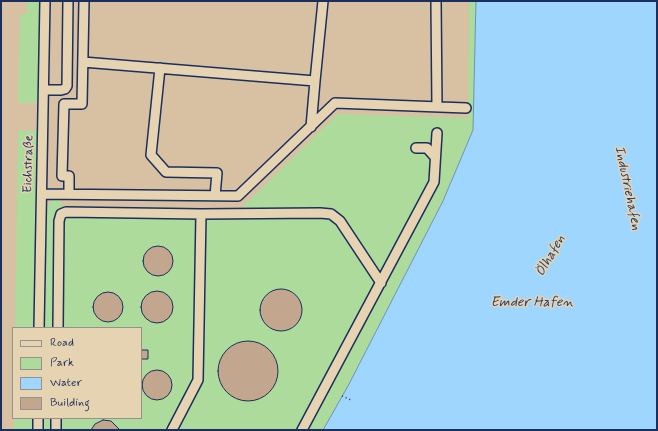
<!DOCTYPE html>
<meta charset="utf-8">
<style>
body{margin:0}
#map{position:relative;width:658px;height:431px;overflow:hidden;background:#e6cfac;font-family:Mynerve,sans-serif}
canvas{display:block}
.frame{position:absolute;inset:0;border:2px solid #1b2f5e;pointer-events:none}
.legend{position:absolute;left:12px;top:327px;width:130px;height:92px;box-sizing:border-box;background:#e6d3b1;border:1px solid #959190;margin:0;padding:5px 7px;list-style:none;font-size:12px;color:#1b2f5e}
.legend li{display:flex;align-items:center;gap:8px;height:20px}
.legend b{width:20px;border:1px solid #959190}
</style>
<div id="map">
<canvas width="658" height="431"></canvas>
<div class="frame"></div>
<ul class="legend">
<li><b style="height:5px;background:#e6d3b1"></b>Road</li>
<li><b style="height:11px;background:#acdb9b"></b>Park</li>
<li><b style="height:11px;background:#9fd6fe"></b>Water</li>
<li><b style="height:11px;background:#c3a68e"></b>Building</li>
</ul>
</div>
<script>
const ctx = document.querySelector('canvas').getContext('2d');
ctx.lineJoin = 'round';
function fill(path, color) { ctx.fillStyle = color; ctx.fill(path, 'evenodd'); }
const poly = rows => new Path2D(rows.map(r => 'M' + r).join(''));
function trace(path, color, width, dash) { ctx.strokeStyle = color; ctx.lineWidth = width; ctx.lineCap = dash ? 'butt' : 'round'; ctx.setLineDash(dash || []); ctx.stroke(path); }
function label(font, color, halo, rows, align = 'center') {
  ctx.font = font + ' Mynerve,sans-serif'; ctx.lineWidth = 3; ctx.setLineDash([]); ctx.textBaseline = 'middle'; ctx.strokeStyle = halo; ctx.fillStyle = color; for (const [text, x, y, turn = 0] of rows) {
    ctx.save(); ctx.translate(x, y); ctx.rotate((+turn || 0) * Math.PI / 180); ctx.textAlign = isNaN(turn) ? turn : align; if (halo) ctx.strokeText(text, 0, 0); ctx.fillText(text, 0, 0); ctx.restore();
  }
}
const built = poly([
 [1,1,476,1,473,129,443,201,323,430,1,430],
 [13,328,141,328,141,418,13,418]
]);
const green = poly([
 [27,1,41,1,39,103,18,103,20,16,27,12],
 [469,1,476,1,473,129,443,201,348,386,323,430,42,430,42,418,141,418,141,328,44,328,45,219,48,204,53,200,61,199,61,206,240,209,338,114,468,118],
 [38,130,35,328,15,328,18,131],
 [14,418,34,418,34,430,14,430]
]);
const water = poly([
 [476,1,657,1,657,430,323,430,348,386,443,201,473,130,476,1]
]);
const building = poly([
 '143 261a15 15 0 1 1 30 0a15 15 0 1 1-30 0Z',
 '260 310a21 21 0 1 1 42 0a21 21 0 1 1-42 0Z',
 '141 307a16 16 0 1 1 32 0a16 16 0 1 1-32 0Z',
 '93 307a15 15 0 1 1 30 0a15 15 0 1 1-30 0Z',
 '218 371a30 30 0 1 1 60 0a30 30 0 1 1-60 0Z',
 [141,350,148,350,148,359,141,359,141,350],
 '142 385a15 15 0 1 1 30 0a15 15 0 1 1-30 0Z',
 [103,420,111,421,120,430,91,430,95,424,103,420]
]);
const path = poly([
 [342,396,351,400]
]);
const minor = poly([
 [436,1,437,107],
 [83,62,315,81,311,127],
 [160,68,151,155,166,172,217,173,215,196],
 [315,81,323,1],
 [44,90,61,90,65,89,67,86,68,1],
 [416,148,427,148,435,157],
 [42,194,238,196,335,103,466,108],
 [69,194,69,176,62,176,64,104,82,104,84,1],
 [39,328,45,1],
 [58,328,59,221,61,214,66,212,201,214,320,213,331,214,340,221,381,283],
 [38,430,38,418],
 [56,430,56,418],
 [172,430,198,380,201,214],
 [302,430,434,182,437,133]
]);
const streetNames = [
 ["Eichstraße",29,164,-89]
];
const waterNames = [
 ["Industriehafen",627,188,78],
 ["Ölhafen",551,256,-60],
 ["Emder Hafen",532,303]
];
fill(built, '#d8c0a2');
fill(green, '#acdb9b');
fill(water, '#9fd6fe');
trace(water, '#6a93be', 1);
fill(building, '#c3a68e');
trace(building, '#1b2f5e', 1);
trace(minor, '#1b2f5e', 12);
trace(path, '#1b2f5e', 1.5, [1, 3]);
trace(minor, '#e6d3b1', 9);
label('13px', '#1b2f5e', '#e6d3b1', streetNames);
label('italic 14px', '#28406e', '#e6d3b1', waterNames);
</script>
